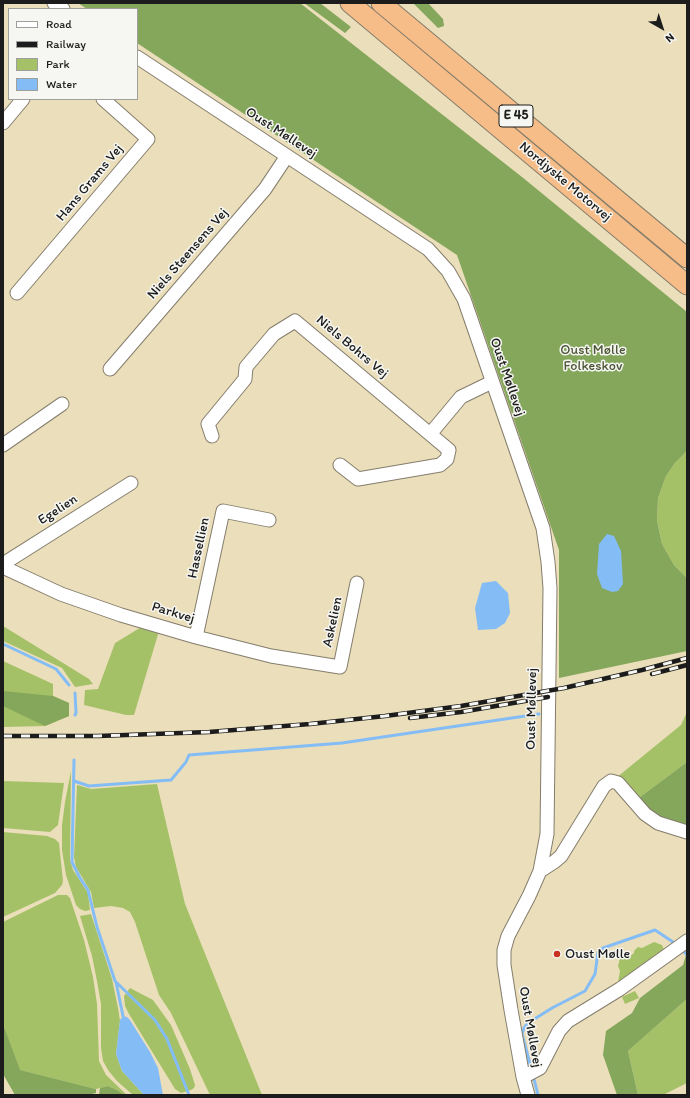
<!DOCTYPE html>
<meta charset="utf-8">
<style>
body{margin:0}
#map{position:relative;width:690px;height:1098px;overflow:hidden;background:#ebdebb;font-family:Itim,sans-serif}
canvas{display:block}
.frame{position:absolute;inset:0;border:4px solid #1c1c1c;pointer-events:none}
.legend{position:absolute;left:8px;top:8px;width:130px;height:92px;box-sizing:border-box;background:#f6f6f2;border:1px solid #9f9f9c;margin:0;padding:5px 7px;list-style:none;font-size:12px;color:#1c1c1c}
.legend li{display:flex;align-items:center;gap:8px;height:20px}
.legend b{width:20px;border:1px solid #9f9f9c}
.north{position:absolute;left:642px;top:8px;width:40px;height:40px;-webkit-text-stroke:3px #f6f6f2;paint-order:stroke;rotate:141deg;font-size:11px;font-weight:700;line-height:16px;text-align:center;color:#1c1c1c}
.north::after{content:'';display:block;margin:auto;width:14px;height:18px;background:#1c1c1c;clip-path:polygon(50% 0,100% 100%,50% 72%,0 100%)}
</style>
<div id="map">
<canvas width="690" height="1098"></canvas>
<div class="frame"></div>
<ul class="legend">
<li><b style="height:5px;background:#fff"></b>Road</li>
<li><b style="height:5px;background:#1c1c1c"></b>Railway</li>
<li><b style="height:11px;background:#a5c167"></b>Park</li>
<li><b style="height:11px;background:#84bdf5"></b>Water</li>
</ul>
<div class="north">N</div>
</div>
<script>
const ctx = document.querySelector('canvas').getContext('2d');
ctx.lineJoin = 'round';
function fill(path, color) { ctx.fillStyle = color; ctx.fill(path, 'evenodd'); }
const poly = rows => new Path2D(rows.map(r => 'M' + r).join(''));
function trace(path, color, width, dash) { ctx.strokeStyle = color; ctx.lineWidth = width; ctx.lineCap = dash ? 'butt' : 'round'; ctx.setLineDash(dash || []); ctx.stroke(path); }
function label(font, color, halo, rows, align = 'center') {
  ctx.font = font + ' Itim,sans-serif'; ctx.lineWidth = 3; ctx.setLineDash([]); ctx.textBaseline = 'middle'; ctx.strokeStyle = halo; ctx.fillStyle = color; for (const [text, x, y, turn = 0] of rows) {
    ctx.save(); ctx.translate(x, y); ctx.rotate((+turn || 0) * Math.PI / 180); ctx.textAlign = isNaN(turn) ? turn : align; if (halo) ctx.strokeText(text, 0, 0); ctx.fillText(text, 0, 0); ctx.restore();
  }
}
const green = poly([
 [687,451,687,578,674,565,662,544,657,521,658,498,666,476,675,463],
 [3,626,89,679,93,684,75,687,62,668,3,641],
 [143,626,159,631,134,715,126,715,84,705,85,690,98,689,115,643],
 [3,661,53,684,53,696,69,703,69,716,45,726,3,727],
 [687,712,687,762,636,800,616,778,681,725],
 [71,771,70,860,73,870,88,893,90,910,85,911,80,909,76,905,66,875,62,850,62,825,65,802],
 [3,781,64,783,58,825,50,832,3,828],
 [157,784,185,904,262,1095,210,1095,171,1013,159,995,135,922,130,912,123,908,111,906,94,908,91,892,76,867,74,857,77,785,91,789],
 [3,832,47,836,55,839,59,843,63,881,62,885,55,893,3,917],
 [58,895,67,895,70,898,84,940,93,977,97,1004,99,1061,106,1075,127,1095,124,1095,117,1090,108,1086,96,1089,19,1070,3,1024,3,922],
 [91,914,112,979,118,1008,120,1021,116,1054,122,1071,144,1095,133,1095,117,1081,108,1070,103,1061,101,1048,101,1004,97,981,92,956,80,916],
 [654,942,662,945,665,952,621,985,618,982,620,971,618,966,620,958,623,956,629,957,634,953,634,951,638,947,642,948],
 [130,988,153,1000,171,1025,190,1069,195,1085,194,1088,191,1090,181,1093,175,1089,129,1014,125,1006,124,996],
 [635,991,639,998,625,1004,622,997],
 [687,999,687,1083,663,1095,638,1095,628,1051]
]);
const forest = poly([
 [78,3,300,3,522,177,687,312,687,451,675,463,666,476,658,498,657,521,662,544,674,565,687,578,687,651,559,678,559,550,457,255,137,43,137,9,87,9],
 [304,3,320,3,351,27,345,33],
 [413,3,428,3,443,19,444,26,438,28],
 [3,691,53,696,69,703,69,716,45,726,3,706],
 [687,762,687,829,666,824,636,800],
 [687,952,687,999,628,1051,638,1095,617,1095,603,1055,606,1031,632,1013,640,998,683,965],
 [3,1024,20,1070,96,1089,96,1093,88,1095,15,1095,3,1074],
 [108,1086,117,1090,124,1095,99,1095,100,1088]
]);
const water = poly([
 [607,534,614,536,621,551,623,584,618,591,612,592,602,588,597,574,599,544],
 [496,581,508,593,510,613,505,623,496,629,478,630,475,608,482,583],
 [123,1016,127,1017,130,1020,150,1052,158,1068,163,1095,144,1095,122,1071,116,1054,120,1020]
]);
const stream = poly([
 [3,644,56,669,69,685],
 [75,693,76,713,75,715],
 [74,760,72,862,80,878,88,890,97,927,115,981,155,1020,167,1039,189,1095],
 [74,781,89,786,171,780,186,762,189,755,342,743,539,714],
 [682,949,687,955],
 [116,982,123,1016],
 [531,1068,522,1034,524,1028,528,1023,552,1008,585,991,595,974,598,952,603,948,655,930,676,944],
 [533,1075,538,1095]
]);
const minor = poly([
 [54,3,63,9],
 [137,57,428,249,448,271,464,299,543,528,548,562,550,588,547,834,540,871,529,896,508,936,504,950,504,965,511,1010,523,1077,528,1095],
 [3,123,23,99],
 [17,293,148,139,103,99],
 [110,369,265,189,287,156],
 [431,433,461,397,492,382],
 [212,436,208,424,245,379,246,367,274,334,295,321,449,450,447,459,440,465,358,479,340,465],
 [3,445,62,404],
 [3,564,131,483],
 [3,567,61,594,121,615,196,637,271,656,340,667,357,583],
 [196,637,223,511,269,520],
 [540,871,554,862,561,856,604,786,611,781,618,783,645,814,658,823,687,832],
 [523,1077,540,1068,559,1031,568,1021,620,989,687,941]
]);
const highway = poly([
 [350,3,687,285],
 [381,3,687,258]
]);
const rail = poly([
 [652,674,687,665],
 [410,718,461,712,548,697],
 [3,736,98,736,209,732,310,724,385,716,461,706,564,688,642,670,687,658]
]);
const markers = [
 [557,954,4,"#c8321e"]
];
const shields = [
 [516,116,34]
];
const shieldNames = [
 ["E 45",516,116]
];
const streetNames = [
 ["Oust Møllevej",281,133,33],
 ["Nordjyske Motorvej",565,182,40],
 ["Hans Grams Vej",90,183,-50],
 ["Niels Steensens Vej",188,254,-49],
 ["Niels Bohrs Vej",352,347,40],
 ["Oust Møllevej",507,377,71],
 ["Egelien",58,510,-33],
 ["Hassellien",199,548,-78],
 ["Parkvej",173,613,17],
 ["Askelien",333,622,-78],
 ["Oust Møllevej",532,709,-89],
 ["Oust Møllevej",530,1027,80]
];
const parkNames = [
 ["Oust Mølle",593,350],
 ["Folkeskov",593,366]
];
const poiNames = [
 ["Oust Mølle",565,954]
];
fill(green, '#a5c167');
fill(forest, '#84a75c');
fill(water, '#84bdf5');
trace(stream, '#84bdf5', 3);
trace(minor, '#847d6c', 15);
trace(highway, '#847d6c', 21);
trace(minor, '#fff', 13);
trace(highway, '#f7bd88', 19);
trace(rail, '#1c1c1c', 4.5);
trace(rail, '#f6f6f2', 3, [9]);
for (const [x, y, r, color] of markers) { const dot = new Path2D(); dot.arc(x, y, r, 0, 2 * Math.PI); ctx.fillStyle = color; ctx.fill(dot); trace(dot, '#f6f6f2', 1.5); }
for (const [x, y, w] of shields) { const box = new Path2D(); box.roundRect(x - w / 2, y - 11, w, 22, 3); ctx.fillStyle = '#f6f6f2'; ctx.fill(box); trace(box, '#1c1c1c', 1); }
label('bold 13px', '#1c1c1c', null, shieldNames);
label('14px', '#1c1c1c', '#f6f6f2', streetNames);
label('14px', '#4c5636', '#f6f6f2', parkNames);
label('14px', '#1c1c1c', '#f6f6f2', poiNames, 'left');
</script>
